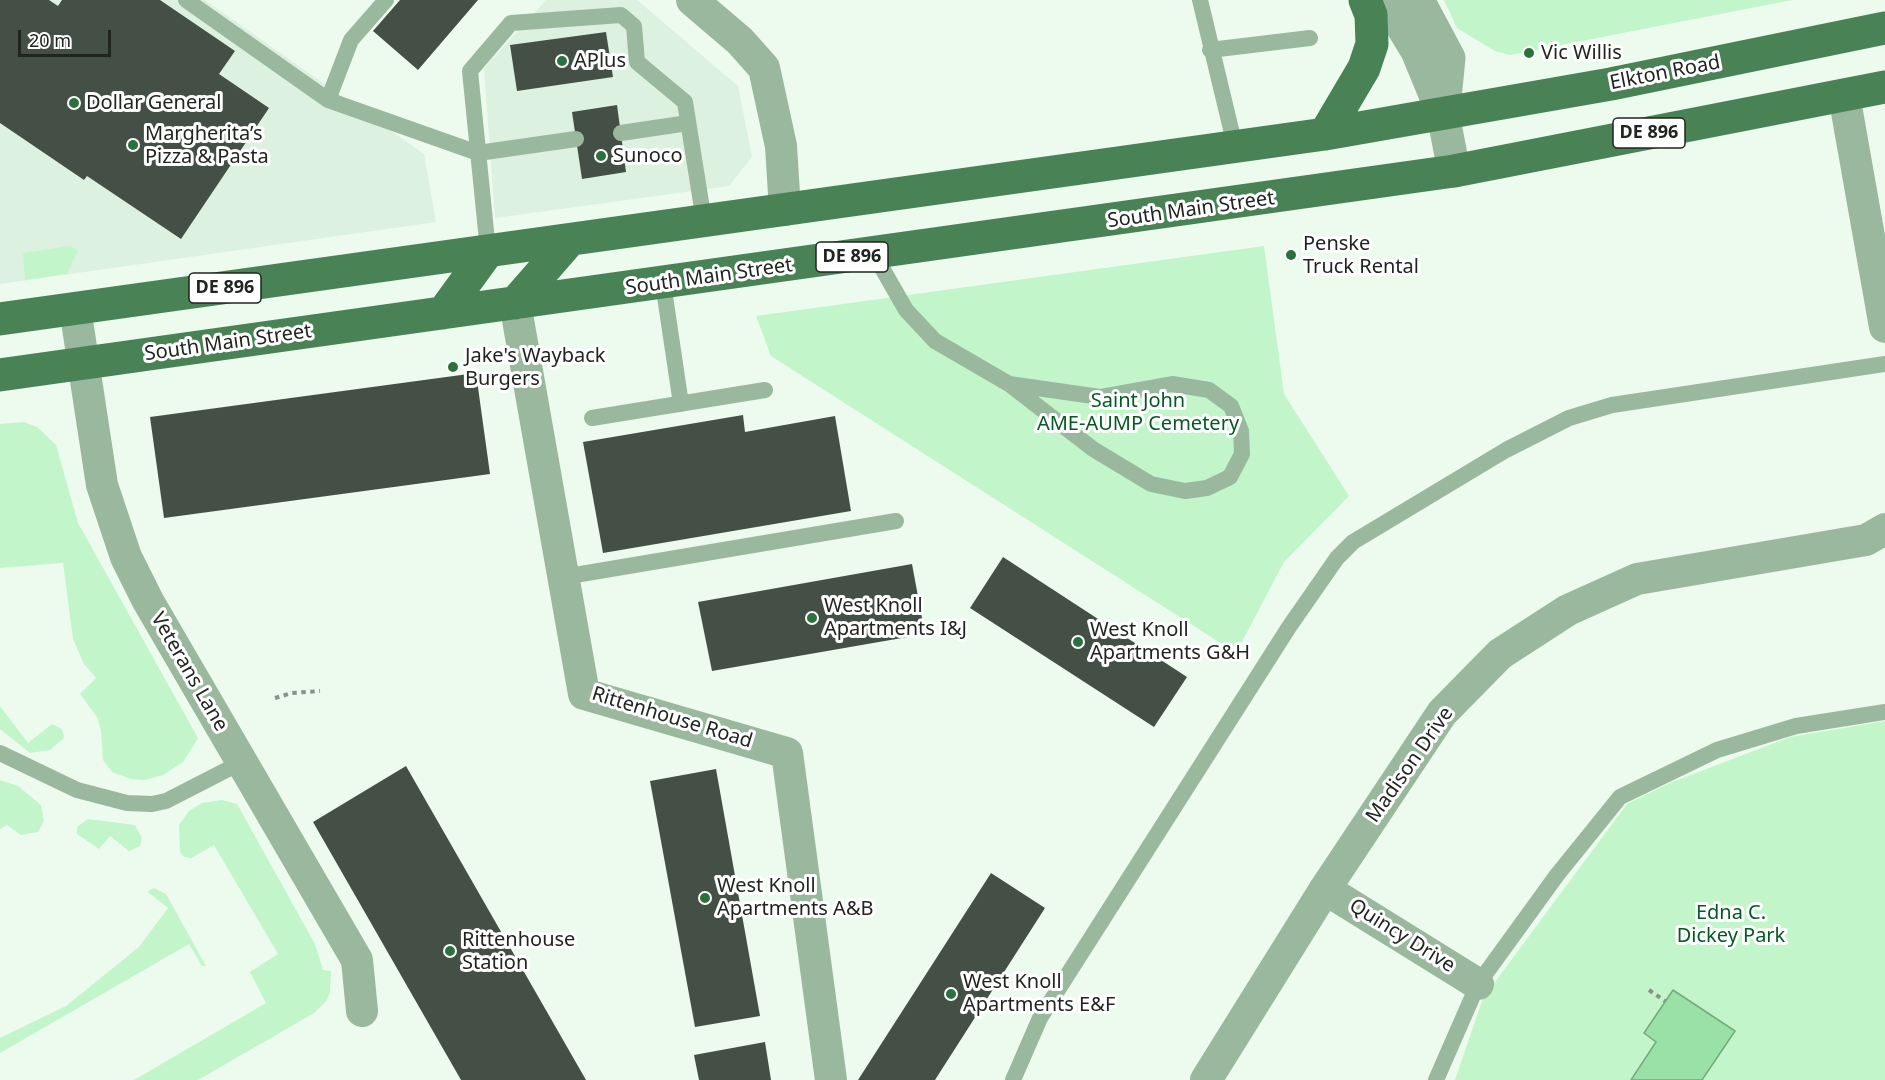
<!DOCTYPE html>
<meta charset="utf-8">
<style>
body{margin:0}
#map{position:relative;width:1885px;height:1080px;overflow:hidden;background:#ecfbee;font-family:"Noto Sans",sans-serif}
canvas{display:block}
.scale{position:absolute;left:18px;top:30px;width:93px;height:27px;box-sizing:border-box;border:3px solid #202520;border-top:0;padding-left:8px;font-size:18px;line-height:21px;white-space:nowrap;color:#202520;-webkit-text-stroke:4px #fff;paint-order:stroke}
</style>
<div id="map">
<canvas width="1885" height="1080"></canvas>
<div class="scale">20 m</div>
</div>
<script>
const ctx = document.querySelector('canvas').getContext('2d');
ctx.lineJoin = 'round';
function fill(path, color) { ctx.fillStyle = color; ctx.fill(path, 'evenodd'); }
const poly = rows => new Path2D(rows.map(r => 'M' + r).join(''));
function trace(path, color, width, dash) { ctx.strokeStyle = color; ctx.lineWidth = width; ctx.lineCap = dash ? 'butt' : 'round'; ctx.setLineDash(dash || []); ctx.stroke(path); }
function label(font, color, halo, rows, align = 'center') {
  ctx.font = font + ' "Noto Sans",sans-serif'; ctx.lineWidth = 6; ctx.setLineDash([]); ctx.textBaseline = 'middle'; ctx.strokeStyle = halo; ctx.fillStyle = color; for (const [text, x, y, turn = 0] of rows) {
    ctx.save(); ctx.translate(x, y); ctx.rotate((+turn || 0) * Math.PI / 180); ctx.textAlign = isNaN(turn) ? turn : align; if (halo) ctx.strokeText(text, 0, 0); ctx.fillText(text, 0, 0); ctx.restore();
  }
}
const built = poly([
 [0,0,205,0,424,154,436,222,0,284],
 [546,0,637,0,738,86,752,157,729,186,495,218,484,68]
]);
const green = poly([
 [1444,0,1792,0,1510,55,1495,51,1457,28],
 [70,246,78,250,67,274,25,280,23,253],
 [1264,246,1284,394,1349,496,1284,562,1236,653,771,356,756,316],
 [24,422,37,427,56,445,78,523,198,738,183,762,163,775,145,780,131,779,112,772,103,760,101,730,97,717,80,694,96,678,84,664,73,639,63,563,0,568,0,424],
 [0,706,28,743,52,724,62,729,64,738,50,750,30,753,0,729],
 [1885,721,1885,1080,1455,1080,1483,998,1627,804,1670,783,1790,737],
 [0,780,18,786,41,805,44,821,38,832,21,835,7,825,0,829],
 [222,800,237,804,315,944,323,970,331,971,330,992,327,1000,314,1013,198,1080,134,1080,266,1003,250,972,278,954,214,845,191,858,184,857,180,852,179,825,189,811,202,803],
 [88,819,135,825,142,838,140,846,129,851,110,836,99,849,77,834,77,827],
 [154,888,166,894,206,966,202,966,189,944,0,1053,0,1038,66,1006,139,947,168,908,149,893,148,891]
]);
const water = poly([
 [1673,990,1735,1031,1702,1080,1631,1080,1656,1042,1644,1033,1673,990]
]);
const building = poly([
 [0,0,49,0,58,6,62,0,160,0,235,51,219,74,269,108,181,239,87,176,84,180,0,123],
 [400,0,478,0,418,70,373,31],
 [606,32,613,77,517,91,510,45],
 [617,105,626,172,582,179,572,112],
 [476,373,490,474,164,518,150,417],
 [743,415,745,432,835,416,851,511,603,553,583,442],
 [1003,557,1187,677,1154,727,970,608],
 [912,564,925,634,712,671,698,602],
 [406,766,586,1080,461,1080,313,822],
 [716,769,760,1016,695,1027,650,781],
 [991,873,1045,908,935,1080,858,1080],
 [765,1042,771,1080,699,1080,694,1055]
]);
const path = poly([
 [275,698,292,693,320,691],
 [1649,990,1665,1001]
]);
const service = poly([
 [186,0,328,100,478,153,576,139],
 [1200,0,1235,146],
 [1210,50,1310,38],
 [328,100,351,40,386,0],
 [621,133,688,123],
 [488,251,470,71,511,23,621,15,634,26,637,62,685,102,704,221],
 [874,254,906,310,935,341,1009,384,1093,449,1151,484,1185,491,1207,488,1230,477,1242,454,1241,431,1231,406,1209,390,1172,384,1100,397,1009,384],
 [663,283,681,404],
 [592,418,765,390],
 [563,577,896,521],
 [0,753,77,790,127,803,152,804,166,801,242,762],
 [1013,1080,1040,1018,1289,627,1337,558,1353,542,1506,450,1569,418,1612,405,1885,364],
 [1436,1080,1478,984,1557,875,1620,797,1717,750,1796,726,1885,712]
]);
const minor = poly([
 [692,0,740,41,764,68,781,146,785,210],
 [1844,95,1885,327],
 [515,303,584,694,787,753,831,1080],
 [75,308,102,485,126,557,148,601,357,960,362,1011],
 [1325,889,1478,984],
 [1206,1080,1325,889,1442,713,1500,654,1568,610,1637,579,1866,540,1885,529]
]);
const tertiary = poly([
 [1386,0,1417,51,1443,114,1454,171],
 [1418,0,1449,58,1444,109]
]);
const primary = poly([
 [1325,134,1364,68,1372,44,1371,15,1365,0],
 [515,303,569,241],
 [443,313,488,251],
 [0,319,1325,134,1611,84,1885,28],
 [0,375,1454,171,1885,87]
]);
const markers = [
 [1529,53,6,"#2a713d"],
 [562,61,6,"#2a713d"],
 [74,103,6,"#2a713d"],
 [133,145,6,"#2a713d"],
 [601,156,6,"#2a713d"],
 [1291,255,6,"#2a713d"],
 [453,367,6,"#2a713d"],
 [812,618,6,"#2a713d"],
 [1078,642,6,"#2a713d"],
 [705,898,6,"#2a713d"],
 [450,951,6,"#2a713d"],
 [951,994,6,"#2a713d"]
];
const shields = [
 [1649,133,72],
 [852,257,72],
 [225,288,72]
];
const shieldNames = [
 ["DE 896",1649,133],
 ["DE 896",852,257],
 ["DE 896",225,288]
];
const poiNames = [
 ["Vic Willis",1541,53],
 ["APlus",574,61],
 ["Dollar General",86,103],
 ["Margherita’s",145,134],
 ["Pizza & Pasta",145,157],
 ["Sunoco",613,156],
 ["Penske",1303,244],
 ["Truck Rental",1303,267],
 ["Jake's Wayback",465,356],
 ["Burgers",465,379],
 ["West Knoll",824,606],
 ["Apartments I&J",824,629],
 ["West Knoll",1090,630],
 ["Apartments G&H",1090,653],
 ["West Knoll",717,886],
 ["Apartments A&B",717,909],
 ["Rittenhouse",462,940],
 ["Station",462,963],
 ["West Knoll",963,982],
 ["Apartments E&F",963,1005]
];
const streetNames = [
 ["Elkton Road",1665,73,-11],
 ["South Main Street",1191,210,-8],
 ["South Main Street",709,277,-8],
 ["South Main Street",228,343,-8],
 ["Veterans Lane",189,672,60],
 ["Rittenhouse Road",672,718,17],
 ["Madison Drive",1410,765,-55],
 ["Quincy Drive",1402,936,32]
];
const parkNames = [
 ["Saint John",1138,401],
 ["AME-AUMP Cemetery",1138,424],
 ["Edna C.",1731,913],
 ["Dickey Park",1731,936]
];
fill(built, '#dcf1df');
fill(green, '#c2f5ca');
fill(water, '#99e1a7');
trace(water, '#75a97e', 1.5);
fill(building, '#445046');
trace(path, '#89938a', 4, [4.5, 4.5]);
trace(service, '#9ab89e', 16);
trace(minor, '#9ab89e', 32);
trace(tertiary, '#9ab89e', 33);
trace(primary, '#498255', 33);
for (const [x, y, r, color] of markers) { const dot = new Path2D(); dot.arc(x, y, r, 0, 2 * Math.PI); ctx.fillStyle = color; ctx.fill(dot); trace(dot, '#fff', 2); }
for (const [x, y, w] of shields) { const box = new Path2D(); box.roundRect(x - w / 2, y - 15, w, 30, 4.5); ctx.fillStyle = '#fff'; ctx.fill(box); trace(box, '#202520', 1.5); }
label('bold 18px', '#202520', null, shieldNames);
label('20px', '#202520', '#fff', poiNames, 'left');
label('20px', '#202520', '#fff', streetNames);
label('20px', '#055925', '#fff', parkNames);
</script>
